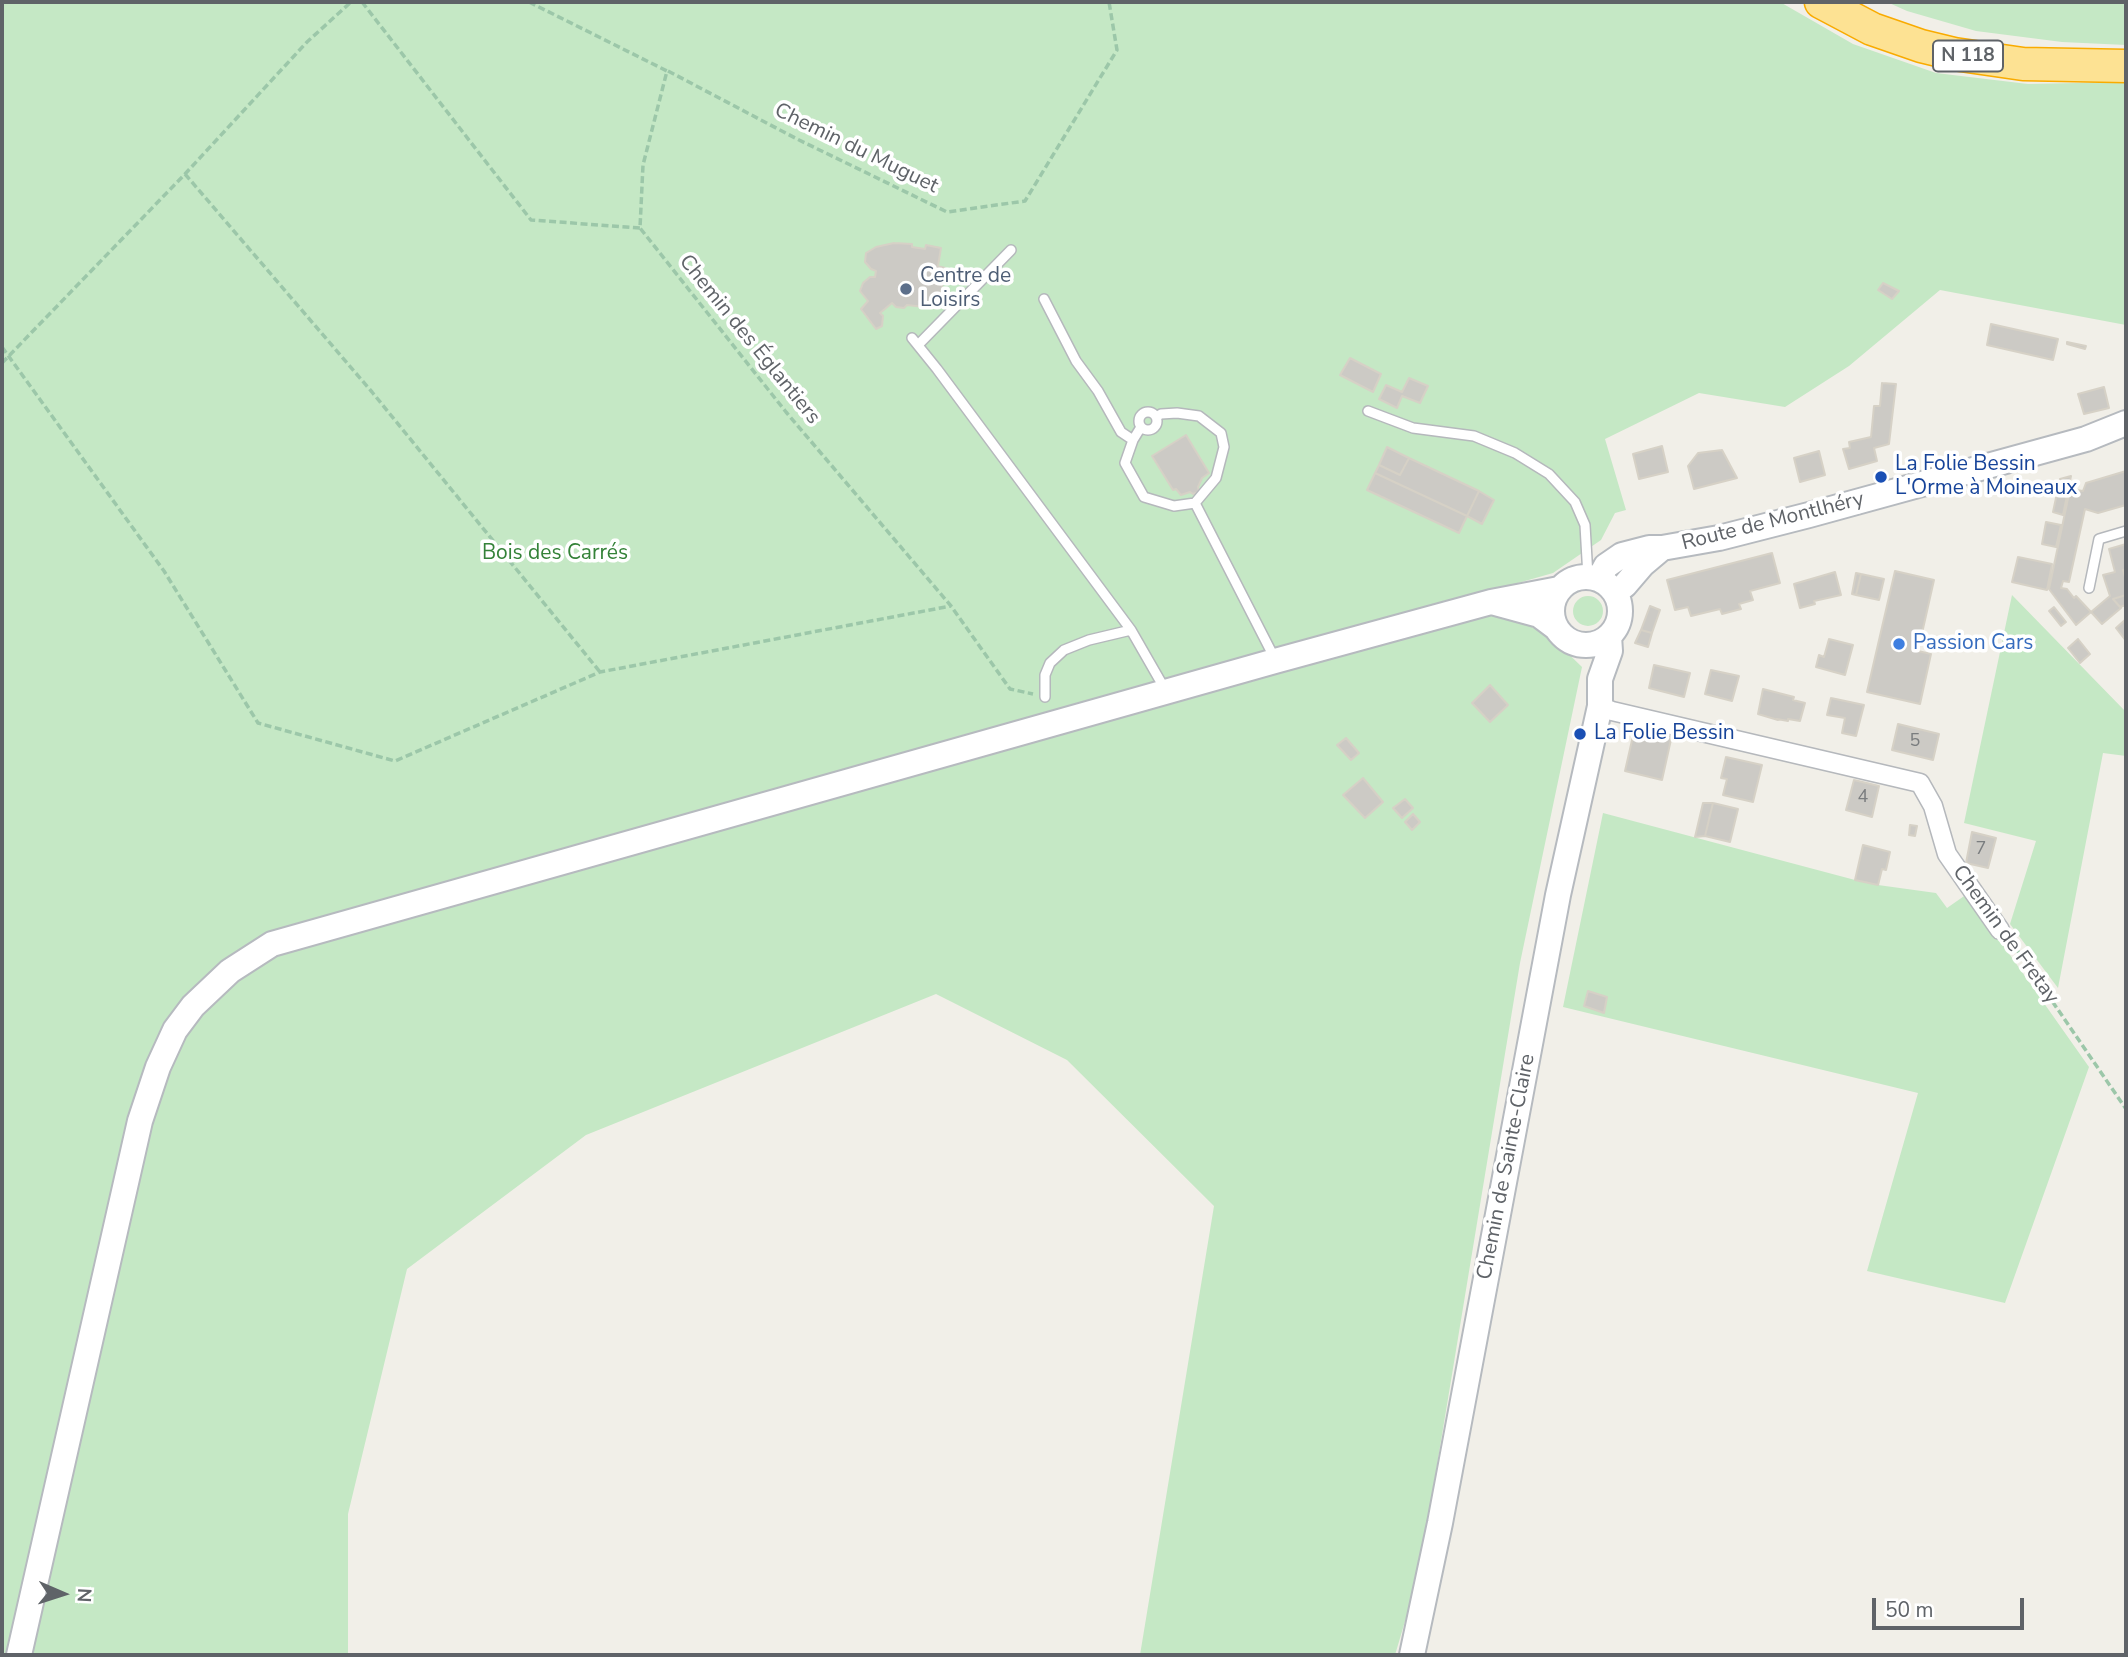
<!DOCTYPE html>
<meta charset="utf-8">
<style>
body{margin:0}
#map{position:relative;width:2128px;height:1657px;overflow:hidden;background:#f1efe8;font-family:"Nunito Sans",sans-serif}
canvas{display:block}
.frame{position:absolute;inset:0;border:4px solid #5f6368;pointer-events:none}
.north{position:absolute;left:28px;top:1559px;width:70px;height:70px;-webkit-text-stroke:5px #fff;paint-order:stroke;rotate:93deg;font-size:19px;font-weight:700;line-height:28px;text-align:center;color:#5f6368}
.north::after{content:'';display:block;margin:auto;width:24px;height:32px;background:#5f6368;clip-path:polygon(50% 0,100% 100%,50% 72%,0 100%)}
.scale{position:absolute;left:1872px;top:1598px;width:152px;height:32px;box-sizing:border-box;border:4px solid #5f6368;border-top:0;padding-left:9px;font-size:21px;line-height:24px;white-space:nowrap;color:#5f6368;-webkit-text-stroke:5px #fff;paint-order:stroke}
</style>
<div id="map">
<canvas width="2128" height="1657"></canvas>
<div class="frame"></div>
<div class="north">N</div>
<div class="scale">50 m</div>
</div>
<script>
const ctx = document.querySelector('canvas').getContext('2d');
ctx.lineJoin = 'round';
function fill(path, color) { ctx.fillStyle = color; ctx.fill(path, 'evenodd'); }
const poly = rows => new Path2D(rows.map(r => 'M' + r).join(''));
function trace(path, color, width, dash) { ctx.strokeStyle = color; ctx.lineWidth = width; ctx.lineCap = dash ? 'butt' : 'round'; ctx.setLineDash(dash || []); ctx.stroke(path); }
function label(font, color, halo, rows, align = 'center') {
  ctx.font = font + ' "Nunito Sans",sans-serif'; ctx.lineWidth = 7; ctx.setLineDash([]); ctx.textBaseline = 'middle'; ctx.strokeStyle = halo; ctx.fillStyle = color; for (const [text, x, y, turn = 0] of rows) {
    ctx.save(); ctx.translate(x, y); ctx.rotate((+turn || 0) * Math.PI / 180); ctx.textAlign = isNaN(turn) ? turn : align; if (halo) ctx.strokeText(text, 0, 0); ctx.fillText(text, 0, 0); ctx.restore();
  }
}
const green = poly([
 [2,2,1780,2,1853,44,1936,73,2028,84,2126,82,2126,325,1940,290,1849,366,1785,407,1699,393,1605,439,1626,510,1615,513,1601,540,1553,573,1490,591,1510,617,1549,635,1582,667,1520,963,1419,1574,1395,1655,1140,1655,1214,1206,1067,1060,936,994,586,1135,407,1269,348,1514,348,1655,2,1655],
 [1887,2,2126,2,2126,45,2062,42,1976,31,1907,11],
 [2012,595,2126,712,2126,756,2103,753,2058,988,2010,924,2036,841,1964,823],
 '1573 611a15 15 0 1 1 30 0a15 15 0 1 1-30 0Z',
 [1603,813,1855,880,1878,885,1936,893,1947,908,1967,894,2089,1067,2005,1303,1867,1271,1918,1093,1563,1007]
]);
const building = poly([
 [894,243,912,244,912,247,925,249,926,245,941,248,938,266,945,268,940,299,935,298,933,308,907,305,904,308,896,307,892,303,880,313,883,316,882,326,876,329,861,309,868,301,860,291,863,283,870,277,875,277,876,271,871,269,865,262,866,253,876,247,894,243],
 [1883,283,1899,291,1892,299,1878,290,1883,283],
 [1991,324,2058,339,2053,360,1987,345,1991,324],
 [2067,342,2086,346,2085,349,2067,344,2067,342],
 [1350,358,1381,374,1373,392,1340,375,1350,358],
 [1409,378,1428,386,1420,403,1402,396,1397,408,1379,399,1386,385,1402,392,1409,378],
 [1882,383,1896,384,1889,444,1874,448,1877,461,1849,469,1843,449,1850,448,1849,442,1871,437,1874,406,1880,406,1882,383],
 [2104,387,2109,408,2084,414,2078,394,2104,387],
 [1186,435,1209,473,1202,478,1198,487,1199,492,1193,494,1190,492,1181,495,1176,489,1173,490,1152,456,1186,435],
 [1662,446,1668,472,1639,479,1633,454,1662,446],
 [1387,447,1409,458,1400,475,1379,465,1387,447],
 [1722,450,1737,478,1694,489,1688,466,1698,453,1722,450],
 [1819,451,1825,475,1800,482,1794,458,1819,451],
 [1409,458,1479,491,1467,516,1375,473,1379,465,1400,475,1409,458],
 [2126,471,2126,505,2098,513,2085,509,2069,582,2063,581,2061,588,2067,589,2074,598,2076,596,2091,612,2076,625,2049,589,2070,489,2083,491,2086,483,2126,471],
 [1375,473,1467,516,1459,533,1367,490,1375,473],
 [2071,476,2063,515,2053,512,2060,479,2071,476],
 [1479,491,1494,500,1482,524,1467,516,1479,491],
 [2046,522,2061,525,2056,547,2042,544,2046,522],
 [2126,544,2126,569,2123,570,2126,581,2126,595,2113,599,2121,608,2102,624,2091,612,2110,596,2103,575,2115,572,2109,549,2126,544],
 [1772,553,1780,583,1750,591,1753,600,1739,604,1741,609,1722,614,1720,609,1691,616,1688,607,1675,610,1667,580,1772,553],
 [2018,557,2052,564,2047,590,2012,582,2018,557],
 [1895,571,1934,580,1918,651,1931,654,1920,704,1867,692,1895,571],
 [1835,572,1841,595,1814,601,1815,604,1800,608,1794,584,1835,572],
 [1856,573,1861,574,1856,595,1852,594,1856,573],
 [1861,574,1884,579,1879,600,1856,595,1861,574],
 [2126,595,2126,605,2120,607,2113,599,2126,595],
 [1650,606,1660,610,1652,633,1641,630,1650,606],
 [2054,607,2066,622,2061,626,2049,611,2054,607],
 [2126,619,2126,641,2116,628,2126,619],
 [1641,630,1652,633,1648,647,1635,643,1641,630],
 [1829,639,1853,645,1845,675,1816,667,1819,655,1824,657,1829,639],
 [2078,639,2090,654,2080,663,2068,648,2078,639],
 [1654,665,1690,673,1684,697,1649,688,1654,665],
 [1711,670,1739,676,1732,701,1705,694,1711,670],
 [1490,685,1508,705,1490,722,1472,703,1490,685],
 [1763,689,1794,697,1793,700,1805,703,1800,721,1788,719,1788,721,1777,719,1778,720,1758,714,1763,689],
 [1831,698,1864,705,1856,736,1842,733,1845,718,1827,715,1831,698],
 [1898,724,1939,734,1933,760,1892,750,1898,724],
 [1635,727,1672,735,1662,780,1625,771,1635,727],
 [1346,738,1359,753,1351,760,1337,745,1346,738],
 [1726,757,1762,765,1753,802,1723,795,1727,779,1721,778,1726,757],
 [1363,778,1383,802,1365,818,1343,795,1363,778],
 [1854,780,1879,786,1872,817,1846,810,1854,780],
 [1405,799,1413,808,1402,818,1393,808,1405,799],
 [1703,803,1713,803,1705,836,1695,837,1703,803],
 [1713,803,1738,809,1730,842,1705,836,1713,803],
 [1413,814,1420,822,1412,830,1405,822,1413,814],
 [1910,825,1917,826,1915,836,1909,835,1910,825],
 [1972,832,1996,838,1988,868,1966,863,1972,832],
 [1863,845,1890,852,1886,870,1882,869,1878,885,1855,880,1863,845],
 [1588,991,1607,997,1604,1013,1584,1006,1588,991]
]);
const path = poly([
 [362,2,531,220,640,228],
 [529,2,667,71,643,165,640,228,786,412,951,606,1010,689,1033,694],
 [668,71,797,139,947,212,1025,201,1117,50,1109,2],
 [185,174,372,392,600,672],
 [2,347,164,571,258,723,395,761,600,672,951,606],
 [2,363,185,174,307,42,351,2],
 [2011,941,2126,1109]
]);
const lane = poly([
 [1044,299,1076,361,1098,391,1121,432,1133,440],
 [912,338,937,369,1131,630,1166,691],
 [918,345,1011,250],
 [1368,411,1413,428,1474,436,1515,453,1549,474,1575,502,1585,525,1588,577],
 '1139 421a9 9 0 1 1 18 0a9 9 0 1 1-18 0Z',
 [1141,427,1133,440,1125,463,1144,497,1174,506,1195,503,1216,478,1224,447,1221,433,1199,416,1177,413,1161,414,1156,417],
 [1195,503,1275,659],
 [2089,588,2099,539,2126,531],
 [1045,697,1045,675,1050,663,1064,650,1089,640,1131,630]
]);
const street = poly([
 [1600,706,1612,711,1920,783,1933,806,1947,854,2000,930]
]);
const secondary = poly([
 '1552 611a34 34 0 1 1 68 0a34 34 0 1 1-68 0Z',
 [1599,579,1606,566,1622,555,1649,548,1662,548,1719,538,1809,515,2086,439,2126,423],
 [1615,593,1625,585,1643,564,1662,548],
 [1495,603,1539,615,1555,627],
 [19,1655,140,1121,158,1067,175,1030,193,1006,230,971,272,944,1275,661,1491,602,1559,589],
 [1412,1655,1440,1523,1558,895,1600,706,1600,679,1610,651,1609,636]
]);
const highway = poly([
 [1821,2,1872,29,1921,46,1954,54,2023,64,2126,66]
]);
const markers = [
 [906,289,7,"#5c6f8a"],
 [1881,477,7,"#1a4fb4"],
 [1899,644,7,"#3f7fe0"],
 [1580,734,7,"#1a4fb4"]
];
const numberNames = [
 ["5",1915,742],
 ["4",1863,798],
 ["7",1981,850]
];
const shields = [
 [1968,56,70]
];
const shieldNames = [
 ["N 118",1968,56]
];
const streetNames = [
 ["Chemin du Muguet",856,149,26],
 ["Chemin des Églantiers",749,340,51],
 ["Route de Montlhéry",1773,522,-14],
 ["Chemin de Fretay",2005,935,54],
 ["Chemin de Sainte-Claire",1507,1167,-79]
];
const serviceNames = [
 ["Centre de",920,277],
 ["Loisirs",920,301]
];
const transitNames = [
 ["La Folie Bessin",1895,465],
 ["L'Orme à Moineaux",1895,489],
 ["La Folie Bessin",1594,734]
];
const parkNames = [
 ["Bois des Carrés",555,554]
];
const shopNames = [
 ["Passion Cars",1913,644]
];
fill(green, '#c5e8c5');
fill(building, '#cccac5');
trace(building, '#d6d1c6', 2);
trace(lane, '#b5b8bc', 12);
trace(street, '#b5b8bc', 21);
trace(secondary, '#b6babf', 28);
trace(highway, '#f9ab00', 35);
trace(path, '#9cc7a9', 3.5, [7, 3.5]);
trace(lane, '#fff', 9);
trace(street, '#fff', 18);
trace(secondary, '#fff', 24);
trace(highway, '#fde293', 32);
for (const [x, y, r, color] of markers) { const dot = new Path2D(); dot.arc(x, y, r, 0, 2 * Math.PI); ctx.fillStyle = color; ctx.fill(dot); trace(dot, '#fff', 2.5); }
label('18px', '#7a7d7f', null, numberNames);
for (const [x, y, w] of shields) { const box = new Path2D(); box.roundRect(x - w / 2, y - 15.5, w, 31, 5); ctx.fillStyle = '#fff'; ctx.fill(box); trace(box, '#5f6368', 2); }
label('bold 19px', '#5f6368', null, shieldNames);
label('21px', '#5f6368', '#fff', streetNames);
label('21px', '#4e5e75', '#fff', serviceNames, 'left');
label('21px', '#164399', '#fff', transitNames, 'left');
label('21px', '#348238', '#fff', parkNames);
label('21px', '#366cbe', '#fff', shopNames, 'left');
</script>
